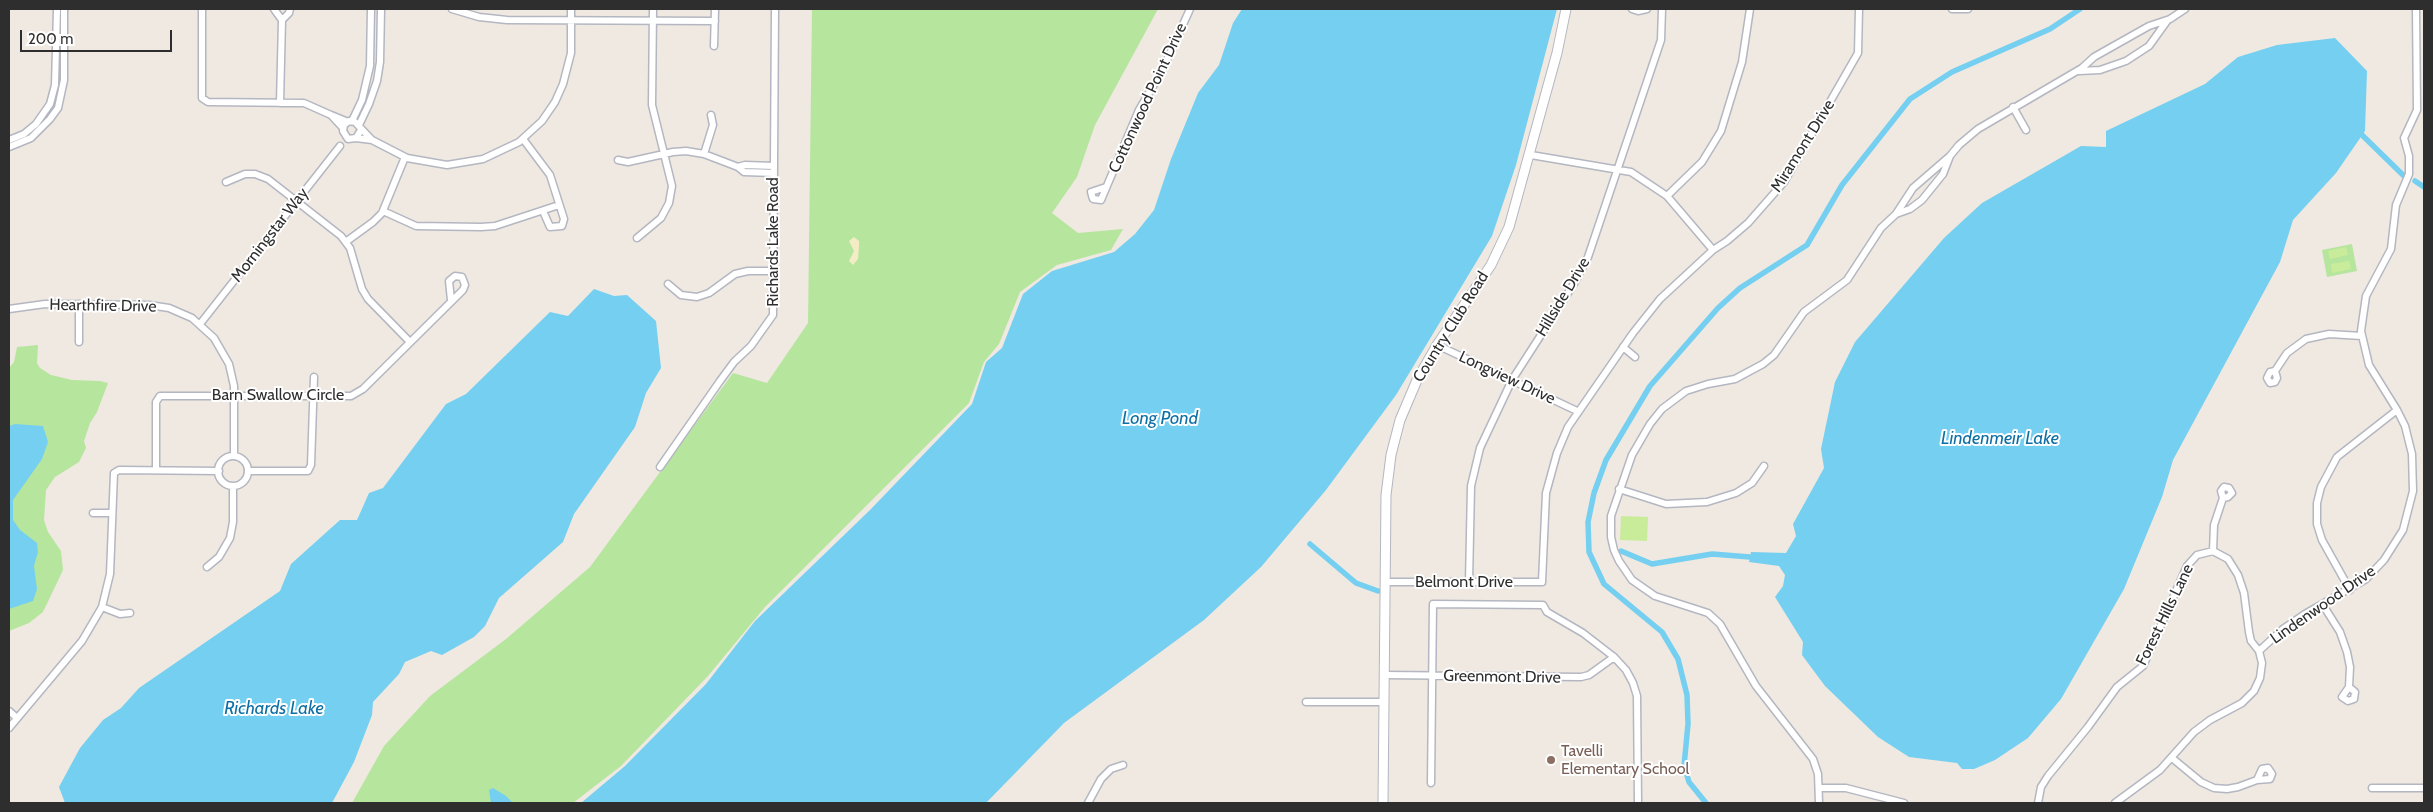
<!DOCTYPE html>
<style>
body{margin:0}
#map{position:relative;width:2433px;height:812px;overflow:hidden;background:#efe9e1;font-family:Cabin,sans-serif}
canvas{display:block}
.frame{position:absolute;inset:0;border:10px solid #2e2e2e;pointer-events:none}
.scale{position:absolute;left:20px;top:30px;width:152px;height:22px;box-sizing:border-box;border:2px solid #2e2e2e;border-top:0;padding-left:6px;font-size:15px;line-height:18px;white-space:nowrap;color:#2e2e2e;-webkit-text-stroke:4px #fff;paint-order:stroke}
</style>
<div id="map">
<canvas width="2433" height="812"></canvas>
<div class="frame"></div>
<div class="scale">200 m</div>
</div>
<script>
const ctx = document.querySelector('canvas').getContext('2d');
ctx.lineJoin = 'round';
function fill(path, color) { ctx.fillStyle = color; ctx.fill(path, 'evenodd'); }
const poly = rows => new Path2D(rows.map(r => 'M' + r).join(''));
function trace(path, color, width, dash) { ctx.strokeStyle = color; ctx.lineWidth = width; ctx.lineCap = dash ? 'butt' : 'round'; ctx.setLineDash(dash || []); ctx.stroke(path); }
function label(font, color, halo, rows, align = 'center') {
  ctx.font = font + ' Cabin,sans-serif'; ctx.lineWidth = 4; ctx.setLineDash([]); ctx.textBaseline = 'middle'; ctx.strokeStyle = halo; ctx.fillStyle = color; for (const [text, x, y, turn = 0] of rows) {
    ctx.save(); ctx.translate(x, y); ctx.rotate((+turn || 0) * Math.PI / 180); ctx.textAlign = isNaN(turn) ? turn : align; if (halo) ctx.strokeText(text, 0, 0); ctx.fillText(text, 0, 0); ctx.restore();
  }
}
const green = poly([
 [812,9,1158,9,1095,125,1077,177,1052,213,1078,233,1123,229,1111,250,1057,265,1020,292,999,344,984,362,969,403,765,607,708,676,621,766,573,803,352,803,384,746,430,696,506,639,590,567,733,373,767,383,808,323],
 [2352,244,2357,271,2327,277,2322,250],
 [38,345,37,363,40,368,51,375,72,380,100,381,108,383,97,412,90,423,84,441,86,448,79,462,55,477,46,490,44,520,48,532,61,551,63,570,43,612,29,623,9,631,9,368,14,362,17,347]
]);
const sand = poly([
 [854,237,859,241,859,246,858,259,853,265,849,261,854,251,849,241]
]);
const pitch = poly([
 [2346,247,2348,255,2330,259,2328,251],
 [2349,261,2351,269,2332,273,2331,264],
 [1621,516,1648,517,1647,541,1620,540]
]);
const water = poly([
 [1242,9,1557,9,1516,165,1492,236,1396,395,1326,490,1261,567,1204,620,1064,723,986,803,581,803,625,766,706,684,755,621,870,510,972,404,986,362,1002,348,1023,294,1052,271,1114,252,1135,234,1154,210,1171,159,1198,93,1219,65,1233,23],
 [2335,38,2367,71,2365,131,2336,173,2293,220,2280,262,2173,460,2162,497,2124,589,2061,699,2028,738,1995,760,1974,769,1962,769,1957,763,1909,757,1878,737,1825,686,1802,655,1803,642,1775,597,1783,586,1785,575,1779,566,1749,562,1751,552,1786,553,1796,536,1793,524,1824,468,1821,449,1835,382,1855,342,1944,238,1982,203,2081,146,2106,147,2106,131,2205,84,2238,57,2277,45],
 [594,289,614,296,627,295,656,321,661,368,646,393,635,427,574,514,563,542,499,598,485,626,474,637,442,655,431,651,405,662,399,674,373,702,372,715,354,762,332,803,65,803,59,787,80,748,103,720,121,708,139,688,280,591,291,564,340,520,357,520,369,493,383,488,446,404,466,394,550,312,568,316],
 [15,424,43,426,48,442,42,459,13,500,13,520,20,530,37,543,38,552,34,566,37,589,33,601,9,609,9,426],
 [493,788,506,796,513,803,491,803,489,790]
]);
const canal = poly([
 [2362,135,2403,175],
 [2415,181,2424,187],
 [1310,544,1356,583,1378,591],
 [1621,551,1652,564,1712,554,1750,557],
 [1706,803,1689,782,1684,766,1688,724,1687,695,1678,659,1662,632,1604,584,1589,552,1588,522,1594,493,1606,460,1650,386,1718,308,1740,288,1807,245,1842,185,1910,99,1952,72,2050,29,2080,9]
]);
const street = poly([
 [202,9,202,98,208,102,304,103,331,115],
 [274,9,282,20,280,103],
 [452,9,479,17,507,20,715,21],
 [1632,9,1638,11,1647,9],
 [1952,9,1968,9],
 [282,20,289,13,290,9],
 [714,46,715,9],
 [2079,71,2100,70,2126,61,2149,46,2167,21],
 [2013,107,2026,130],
 [352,121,362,100,370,66,371,9],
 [359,125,369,104,377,81,380,62,381,9],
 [343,128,331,115,348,122],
 [356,138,372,140,355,122,349,121,344,125,343,131,348,139,356,138,361,130],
 [523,139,550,175,564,219,562,226,550,227,543,211],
 [9,140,24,134,36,124,50,104,55,85,57,9],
 [372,140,407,158,447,165,483,159,519,142,542,121,555,102,563,84,571,53,571,9],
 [9,147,31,138,50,119,58,108,64,80,64,9],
 [704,154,713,125,711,115],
 [1531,155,1631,172,1667,196,1713,250],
 [1950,156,1913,188,1896,214,1910,209,1922,200,1943,174,1950,156,1959,145,1978,129,2082,68,2094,57,2149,26,2170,19,2185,9],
 [618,160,628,162,673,152,686,151,704,154,738,167,744,172,774,173],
 [738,167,745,165,774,166],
 [226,182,245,174,255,174,268,179,341,236,350,248,362,289,368,299,410,342],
 [1106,187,1091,192,1093,199,1101,200,1139,110,1163,69,1190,9],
 [1667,196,1702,162,1721,131,1742,62,1750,9],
 [383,211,416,226,481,227,495,226,559,205],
 [637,238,661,218,669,203,672,186,652,105,653,9],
 [347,241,373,222,382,213,405,157],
 [668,284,681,295,697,297,709,293,735,274,748,271,773,271],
 [9,309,45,304,149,305,169,308,192,318,214,338,229,364,234,386,234,456],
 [200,324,340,146],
 [79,342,79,304],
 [1437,345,1577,411],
 [1623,347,1635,357],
 [2275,371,2277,378,2275,382,2270,383,2267,378,2270,372,2275,371,2287,353,2306,339,2329,334,2362,336],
 '218 471a15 15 0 1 1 30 0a15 15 0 1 1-30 0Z',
 [660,467,720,381,734,362,751,346,773,315,775,9],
 [156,470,156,402,160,396,351,396,363,389,463,290,465,285,462,277,455,276,449,281,451,300],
 [248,471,308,471,311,465,314,377],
 [1619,489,1666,504,1707,502,1736,493,1752,483,1764,466],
 [93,513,112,513],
 [2213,551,2214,525,2223,498,2221,491,2224,487,2229,488,2232,493,2228,497,2223,498],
 [207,567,219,557,230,538,233,522,233,486],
 [1385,582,1542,582,1546,493,1557,453,1568,427,1633,333,1660,299,1713,250,1727,241,1748,223,1784,182,1858,53,1859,9],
 [1469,582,1471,486,1480,448,1512,380,1575,282,1588,257,1661,40,1662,9],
 [2350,590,2322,540,2317,524,2317,503,2321,487,2337,457,2397,410],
 [2323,605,2340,632,2347,652,2350,667,2349,687,2342,697,2348,701,2354,699,2355,692,2349,687],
 [102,607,120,614,130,613],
 [1384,675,1581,677,1589,675,1614,657],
 [1306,702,1384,702],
 [9,711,17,718],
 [9,728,82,641,102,607,110,574,114,473,119,470,219,471],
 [2172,758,2201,782,2214,788,2227,789,2238,787,2257,780,2270,779,2272,774,2268,768,2262,769,2257,780],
 [1431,783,1433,604,1543,605,1547,612,1583,633,1614,657,1626,670,1633,683,1637,696,1638,803],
 [1819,788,1846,788,1904,803],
 [2372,788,2424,788],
 [1088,803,1101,779,1111,769,1123,765],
 [1819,803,1818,774,1813,759,1756,686,1720,624,1708,613,1655,596,1632,580,1619,561,1614,550,1611,537,1611,516,1632,455,1650,424,1662,409,1686,391,1708,384,1735,379,1763,364,1774,355,1804,312,1847,280,1881,228,1896,214],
 [2038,803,2041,787,2048,776,2088,727,2117,687,2143,666,2187,566,2197,555,2213,551,2228,559,2238,575,2244,593,2249,632,2251,641,2259,651],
 [2115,803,2160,770,2194,732,2210,720,2242,703,2254,691,2260,678,2262,663,2259,651,2283,629,2305,614,2366,579,2384,560,2403,530,2413,491,2412,454,2405,426,2397,410,2369,365,2361,331,2366,296,2391,249,2396,205,2409,174,2409,156,2404,138,2417,110,2416,9]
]);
const secondary = poly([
 [1383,803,1386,495,1391,455,1400,420,1417,380,1437,345,1491,265,1509,227,1557,53,1566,9]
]);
const markers = [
 [1551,760,5,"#8d6e63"]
];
const streetNames = [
 ["Cottonwood Point Drive",1148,98,-65],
 ["Miramont Drive",1803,146,-58],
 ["Morningstar Way",270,235,-52],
 ["Richards Lake Road",773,242,-90],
 ["Hillside Drive",1563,297,-59],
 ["Hearthfire Drive",103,306,1],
 ["Country Club Road",1451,327,-58],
 ["Longview Drive",1507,378,25],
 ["Barn Swallow Circle",278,395],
 ["Belmont Drive",1464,582],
 ["Lindenwood Drive",2323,605,-35],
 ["Forest Hills Lane",2165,615,-64],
 ["Greenmont Drive",1502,677,1]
];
const educationNames = [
 ["Tavelli",1561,751],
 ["Elementary School",1561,769]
];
const waterNames = [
 ["Long Pond",1160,419],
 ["Lindenmeir Lake",2000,439],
 ["Richards Lake",274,709]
];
fill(green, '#b6e59e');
fill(sand, '#f3ecc5');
fill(pitch, '#c9ec9a');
fill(water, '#75cff0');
trace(canal, '#75cff0', 5.5);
trace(street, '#b4b7c1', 9);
trace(secondary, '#b4b7c1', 11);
trace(street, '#fff', 6);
trace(secondary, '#fff', 9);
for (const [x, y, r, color] of markers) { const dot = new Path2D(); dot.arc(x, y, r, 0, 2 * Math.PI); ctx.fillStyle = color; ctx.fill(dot); trace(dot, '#fff', 2); }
label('16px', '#2e2e2e', '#fff', streetNames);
label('16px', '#785e54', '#fff', educationNames, 'left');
label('italic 18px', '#0d6fa3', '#fff', waterNames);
</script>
